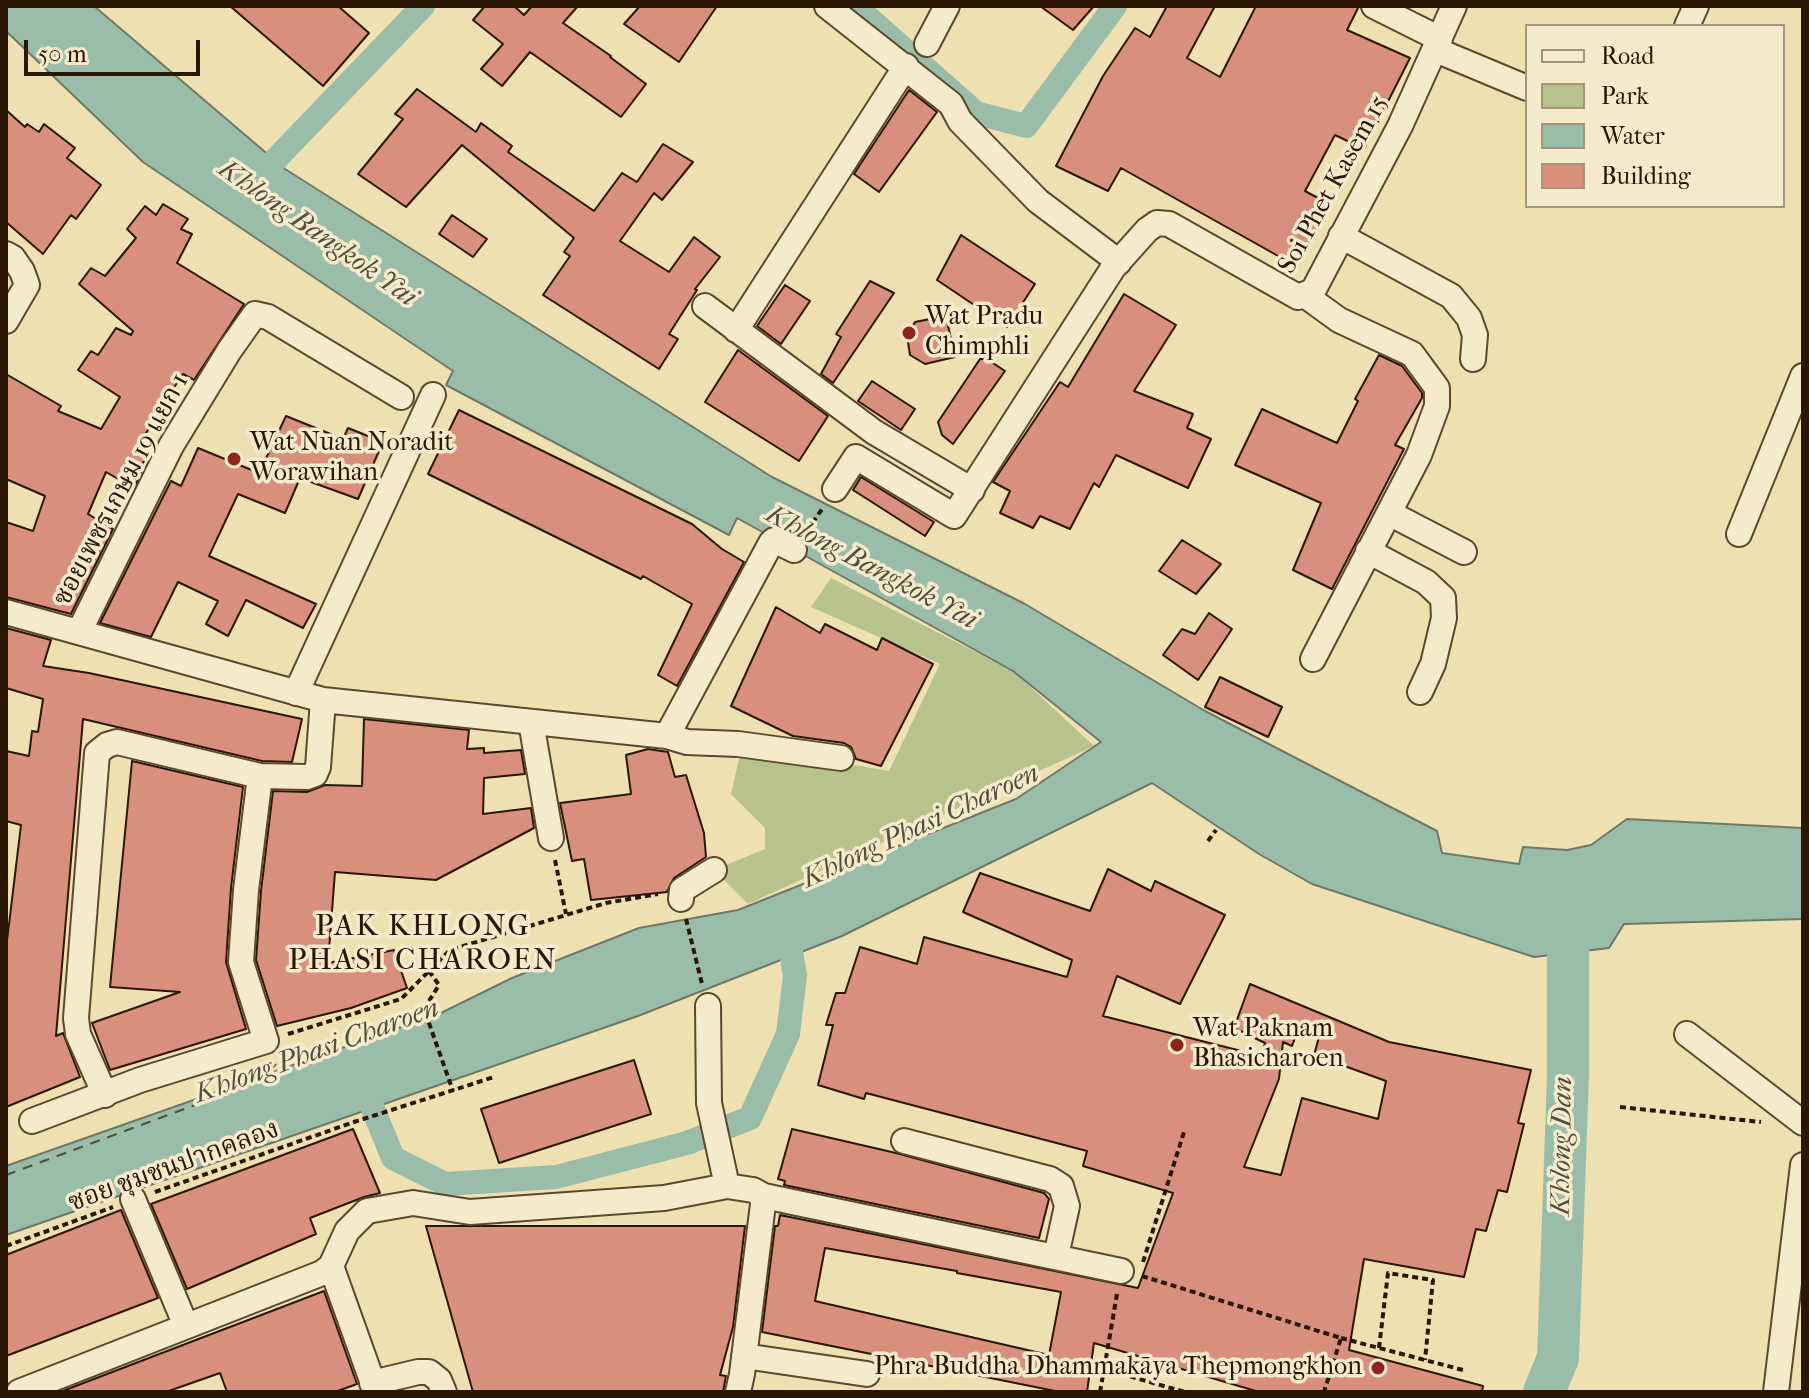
<!DOCTYPE html>
<meta charset="utf-8">
<style>
body{margin:0}
#map{position:relative;width:1809px;height:1398px;overflow:hidden;background:#efe0b1;font-family:"IM FELL French Canon",serif}
canvas{display:block}
.frame{position:absolute;inset:0;border:8px solid #2b1503;pointer-events:none}
.legend{position:absolute;left:1525px;top:24px;width:260px;height:184px;box-sizing:border-box;background:#f5ebcc;border:2px solid #a4957c;margin:0;padding:10px 14px;list-style:none;font-size:24px;color:#2b1503}
.legend li{display:flex;align-items:center;gap:16px;height:40px}
.legend b{width:40px;border:2px solid #a4957c}
.scale{position:absolute;left:24px;top:40px;width:176px;height:36px;box-sizing:border-box;border:4px solid #2b1503;border-top:0;padding-left:10px;font-size:24px;line-height:28px;white-space:nowrap;color:#2b1503;-webkit-text-stroke:6px #f5ebcc;paint-order:stroke}
</style>
<div id="map">
<canvas width="1809" height="1398"></canvas>
<div class="frame"></div>
<ul class="legend">
<li><b style="height:10px;background:#f5ebcc"></b>Road</li>
<li><b style="height:22px;background:#b7c28d"></b>Park</li>
<li><b style="height:22px;background:#9abdaa"></b>Water</li>
<li><b style="height:22px;background:#d88f7b"></b>Building</li>
</ul>
<div class="scale">50 m</div>
</div>
<script>
const ctx = document.querySelector('canvas').getContext('2d');
ctx.lineJoin = 'round';
function fill(path, color) { ctx.fillStyle = color; ctx.fill(path, 'evenodd'); }
const poly = rows => new Path2D(rows.map(r => 'M' + r).join(''));
function trace(path, color, width, dash) { ctx.strokeStyle = color; ctx.lineWidth = width; ctx.lineCap = dash ? 'butt' : 'round'; ctx.setLineDash(dash || []); ctx.stroke(path); }
function label(font, color, halo, rows, align = 'center') {
  ctx.font = font + ' "IM FELL French Canon","Noto Serif Thai",serif'; ctx.lineWidth = 7; ctx.setLineDash([]); ctx.textBaseline = 'middle'; ctx.strokeStyle = halo; ctx.fillStyle = color; for (const [text, x, y, turn = 0] of rows) {
    ctx.save(); ctx.translate(x, y); ctx.rotate((+turn || 0) * Math.PI / 180); ctx.textAlign = isNaN(turn) ? turn : align; if (halo) ctx.strokeText(text, 0, 0); ctx.fillText(text, 0, 0); ctx.restore();
  }
}
const green = poly([
 [831,578,1013,671,1094,746,748,904,714,870,765,849,765,828,731,794,742,746,889,771,940,664,811,607]
]);
const water = poly([
 [6,6,94,6,285,169,772,477,1025,604,1205,711,1437,831,1442,853,1519,864,1523,847,1567,850,1591,845,1627,819,1803,828,1803,919,1624,924,1609,948,1534,957,1312,884,1259,854,1152,783,842,936,638,1016,6,1235,6,1166,441,1013,512,978,639,928,738,910,1016,799,1101,742,1013,671,737,518,729,535,446,385,453,371,143,162,6,31,6,6]
]);
const canal = poly([
 [855,6,976,113,1026,126,1115,6],
 [253,183,423,6],
 [360,1077,393,1158,445,1184,556,1177,687,1143,750,1118,788,1034,795,975,786,925]
]);
const river = poly([
 [1544,1392,1558,1358,1568,1076,1568,898]
]);
const ferry = poly([
 [6,1175,260,1081,276,1064]
]);
const building = poly([
 [230,6,338,6,369,33,323,86,230,6],
 [485,6,514,6,524,15,532,6,578,6,563,23,611,56,610,57,646,84,621,117,530,52,502,86,481,69,503,44,473,20,485,6],
 [640,6,717,6,679,62,624,24,640,6],
 [1040,6,1094,6,1073,30,1040,6],
 [1167,6,1215,6,1187,58,1220,77,1256,6,1359,6,1347,30,1410,58,1364,149,1335,135,1305,191,1329,204,1296,266,1121,168,1108,191,1056,166,1103,76,1135,28,1150,37,1167,6],
 [417,89,476,132,481,123,512,146,508,152,594,211,622,173,637,182,663,144,693,162,662,200,654,193,620,241,669,272,694,237,720,257,695,289,697,290,669,334,678,339,659,369,543,295,570,256,564,252,574,238,462,145,406,207,358,174,403,119,395,114,417,89],
 [909,90,937,112,879,192,854,174,909,90],
 [6,110,25,127,27,124,39,132,44,124,75,148,67,158,101,185,76,219,71,215,43,254,6,222,6,110],
 [163,204,188,219,181,229,192,234,177,263,244,304,194,380,183,374,163,404,145,435,155,445,140,467,143,468,134,488,106,472,88,514,113,529,71,614,6,597,6,522,33,531,45,496,6,479,6,374,61,406,58,411,101,429,120,397,78,370,91,351,98,355,116,328,131,335,133,331,79,284,91,268,105,276,136,238,127,229,145,206,156,215,163,204],
 [452,215,487,239,473,257,439,234,452,215],
 [961,235,1035,284,1007,327,937,280,961,235],
 [870,281,894,293,833,383,821,374,841,337,836,334,870,281],
 [785,285,810,301,781,344,757,326,785,285],
 [1124,294,1176,325,1134,391,1193,414,1187,428,1211,439,1188,488,1116,455,1099,487,1094,483,1070,529,1040,516,1033,528,1000,513,1010,491,993,482,1060,382,1068,387,1124,294],
 [940,317,947,321,955,357,925,364,910,355,907,336,915,322,940,317],
 [738,350,828,416,799,461,705,402,738,350],
 [1379,355,1402,366,1422,393,1422,398,1395,445,1404,449,1332,589,1293,570,1321,503,1235,465,1262,409,1337,443,1358,401,1355,399,1379,355],
 [980,359,987,359,1005,371,953,444,942,435,938,422,980,359],
 [872,381,915,409,901,430,858,401,872,381],
 [459,410,692,524,722,549,744,562,677,686,658,675,692,604,643,576,641,579,428,474,459,410],
 [286,416,343,439,348,428,383,442,358,499,300,478,285,513,238,494,209,556,316,604,303,628,246,600,228,636,206,624,218,601,178,582,151,637,100,623,171,481,181,486,198,448,259,473,286,416],
 [861,477,934,522,925,536,853,490,861,477],
 [1182,540,1221,564,1196,594,1159,571,1182,540],
 [776,607,820,633,825,624,877,650,882,638,933,664,881,766,856,759,851,747,844,743,793,736,731,706,776,607],
 [1209,613,1232,629,1198,680,1163,655,1182,629,1195,634,1209,613],
 [6,628,51,640,43,666,89,673,302,719,292,762,262,761,83,719,56,1036,63,1033,80,1077,6,1107,6,949,21,825,6,821,6,751,29,756,32,731,38,732,43,699,6,688,6,628],
 [1220,677,1282,707,1268,737,1205,707,1220,677],
 [364,719,469,730,467,749,484,748,484,753,521,750,525,774,484,778,483,814,531,808,534,828,436,880,335,872,328,963,394,950,407,988,351,1008,277,1026,256,960,261,891,273,791,307,792,325,785,362,786,364,719],
 [648,749,668,752,675,777,686,775,704,833,706,857,674,878,667,892,591,900,584,859,572,861,560,803,631,794,626,755,648,749],
 [132,761,243,787,231,888,226,962,246,1029,110,1070,92,1023,180,992,110,987,132,761],
 [1108,869,1151,891,1155,881,1225,915,1180,1004,1117,976,1103,1016,1261,1056,1265,1043,1234,1028,1250,984,1389,1042,1531,1070,1518,1123,1524,1124,1507,1192,1498,1190,1486,1231,1476,1229,1464,1277,1364,1259,1349,1350,1483,1386,1482,1392,1259,1392,1094,1343,1087,1392,1060,1392,762,1332,775,1226,778,1226,780,1215,1138,1288,1173,1193,1083,1166,1087,1151,866,1093,864,1099,818,1085,833,1025,826,1025,836,993,845,993,860,947,917,964,924,937,1067,977,1072,960,963,912,980,873,1090,911,1108,869],
 [1298,1030,1319,1037,1314,1055,1386,1081,1378,1119,1302,1098,1281,1175,1244,1167,1279,1079,1283,1042,1292,1046,1298,1030],
 [825,1248,957,1271,957,1273,1061,1292,1049,1355,815,1301,825,1248],
 [634,1060,651,1114,499,1163,481,1109,634,1060],
 [353,1129,380,1193,364,1197,310,1218,316,1234,187,1289,151,1204,353,1129],
 [792,1129,896,1153,1044,1193,1049,1199,1039,1238,784,1185,785,1181,778,1179,792,1129],
 [121,1210,158,1298,6,1356,6,1255,121,1210],
 [426,1226,745,1226,733,1327,720,1375,726,1376,723,1392,473,1392,426,1226],
 [324,1291,357,1384,335,1392,227,1392,220,1373,166,1392,60,1392,324,1291]
]);
const path = poly([
 [807,531,822,509],
 [1208,841,1216,830],
 [555,860,566,914],
 [686,919,702,984],
 [429,971,439,985,424,1009,453,1091],
 [288,1034,401,999,450,950,606,903,658,894],
 [1620,1107,1761,1122],
 [155,1192,354,1122,494,1077],
 [6,1246,113,1207],
 [1143,1262,1184,1132],
 [1142,1276,1341,1338,1324,1392],
 [1117,1294,1105,1364,1111,1371,1185,1392],
 [1341,1338,1463,1370],
 [1379,1348,1388,1273,1433,1280,1425,1360],
 [1100,1392,1105,1364]
]);
const minor = poly([
 [827,6,951,104,960,121,1038,201,1119,262],
 [1374,6,1440,39],
 [1687,26,1696,6],
 [927,44,947,6],
 [1436,50,1527,88],
 [1341,236,1451,296,1469,318,1475,335,1473,359],
 [6,254,13,258,22,271,27,285,6,321],
 [1306,296,1339,320,1412,354,1437,388,1437,406,1419,455,1313,659],
 [705,306,874,432,972,490],
 [736,330,906,66],
 [835,489,856,457,954,516,1113,268,1147,230,1157,223,1169,224,1298,297,1313,291,1400,126,1454,6],
 [1389,513,1464,552],
 [1739,534,1803,376],
 [1368,551,1426,582,1443,598,1444,618,1433,664,1420,692],
 [6,612,323,700,667,736,687,742,738,744,841,758],
 [79,632,171,446,229,351,255,314,268,317,401,397],
 [296,693,433,395],
 [531,722,551,838],
 [667,736,771,543,774,540,794,550],
 [681,899,682,890,714,870],
 [1687,1034,1803,1123],
 [105,1095,78,1034,76,1018,97,753,107,745,117,742,260,776,307,777,315,774,318,767,323,700],
 [32,1121,140,1080,266,1041,241,962,246,890,260,776],
 [904,1141,1050,1179,1061,1186,1067,1206,1056,1256],
 [727,1186,753,1190,764,1196,1121,1271],
 [133,1199,186,1326],
 [744,1356,867,1374],
 [372,1383,418,1372,429,1372,439,1380,444,1392],
 [19,1392,322,1273,331,1266],
 [376,1392,331,1266,347,1231,367,1211,413,1203,470,1212,664,1198,727,1186,709,1103,708,1006],
 [738,1392,742,1374,764,1196],
 [1776,1392,1803,1165]
]);
const markers = [
 [909,333,8,"#8f2418"],
 [234,459,8,"#8f2418"],
 [1177,1045,8,"#8f2418"],
 [1378,1368,8,"#8f2418"]
];
const streetNames = [
 ["Soi Phet Kasem 15",1334,185,-61],
 ["ซอยเพชรเกษม 19 แยก 1",122,490,-62],
 ["ซอย ชุมชนปากคลอง",174,1167,-20]
];
const poiNames = [
 ["Wat Pradu",925,318],
 ["Chimphli",925,348],
 ["Wat Nuan Noradit",250,444],
 ["Worawihan",250,474],
 ["Wat Paknam",1193,1030],
 ["Bhasicharoen",1193,1060],
 ["Phra Buddha Dhammakāya Thepmongkhon",1362,1368,"right"]
];
const waterNames = [
 ["Khlong Bangkok Yai",317,234,35],
 ["Khlong Bangkok Yai",871,568,28],
 ["Khlong Phasi Charoen",921,827,-25],
 ["Khlong Phasi Charoen",317,1052,-20],
 ["Khlong Dan",1563,1146,-89]
];
const quarterNames = [
 ["PAK KHLONG",423,928],
 ["PHASI CHAROEN",423,962]
];
fill(green, '#b7c28d');
fill(water, '#9abdaa');
trace(water, '#6e7a67', 2);
trace(canal, '#9abdaa', 24);
trace(river, '#9abdaa', 42);
trace(ferry, '#52503d', 2, [10, 8]);
fill(building, '#d88f7b');
trace(building, '#2b1503', 2);
trace(minor, '#5c482e', 28);
trace(path, '#2b1503', 4, [6, 4]);
trace(minor, '#f5ebcc', 24);
for (const [x, y, r, color] of markers) { const dot = new Path2D(); dot.arc(x, y, r, 0, 2 * Math.PI); ctx.fillStyle = color; ctx.fill(dot); trace(dot, '#f5ebcc', 3); }
label('26px', '#2b1503', '#f5ebcc', streetNames);
label('26px', '#2b1503', '#f5ebcc', poiNames, 'left');
label('italic 28px', '#52503d', '#f5ebcc', waterNames);
ctx.letterSpacing = '2px';
label('30px', '#2b1503', '#f5ebcc', quarterNames);
ctx.letterSpacing = '0px';
</script>
